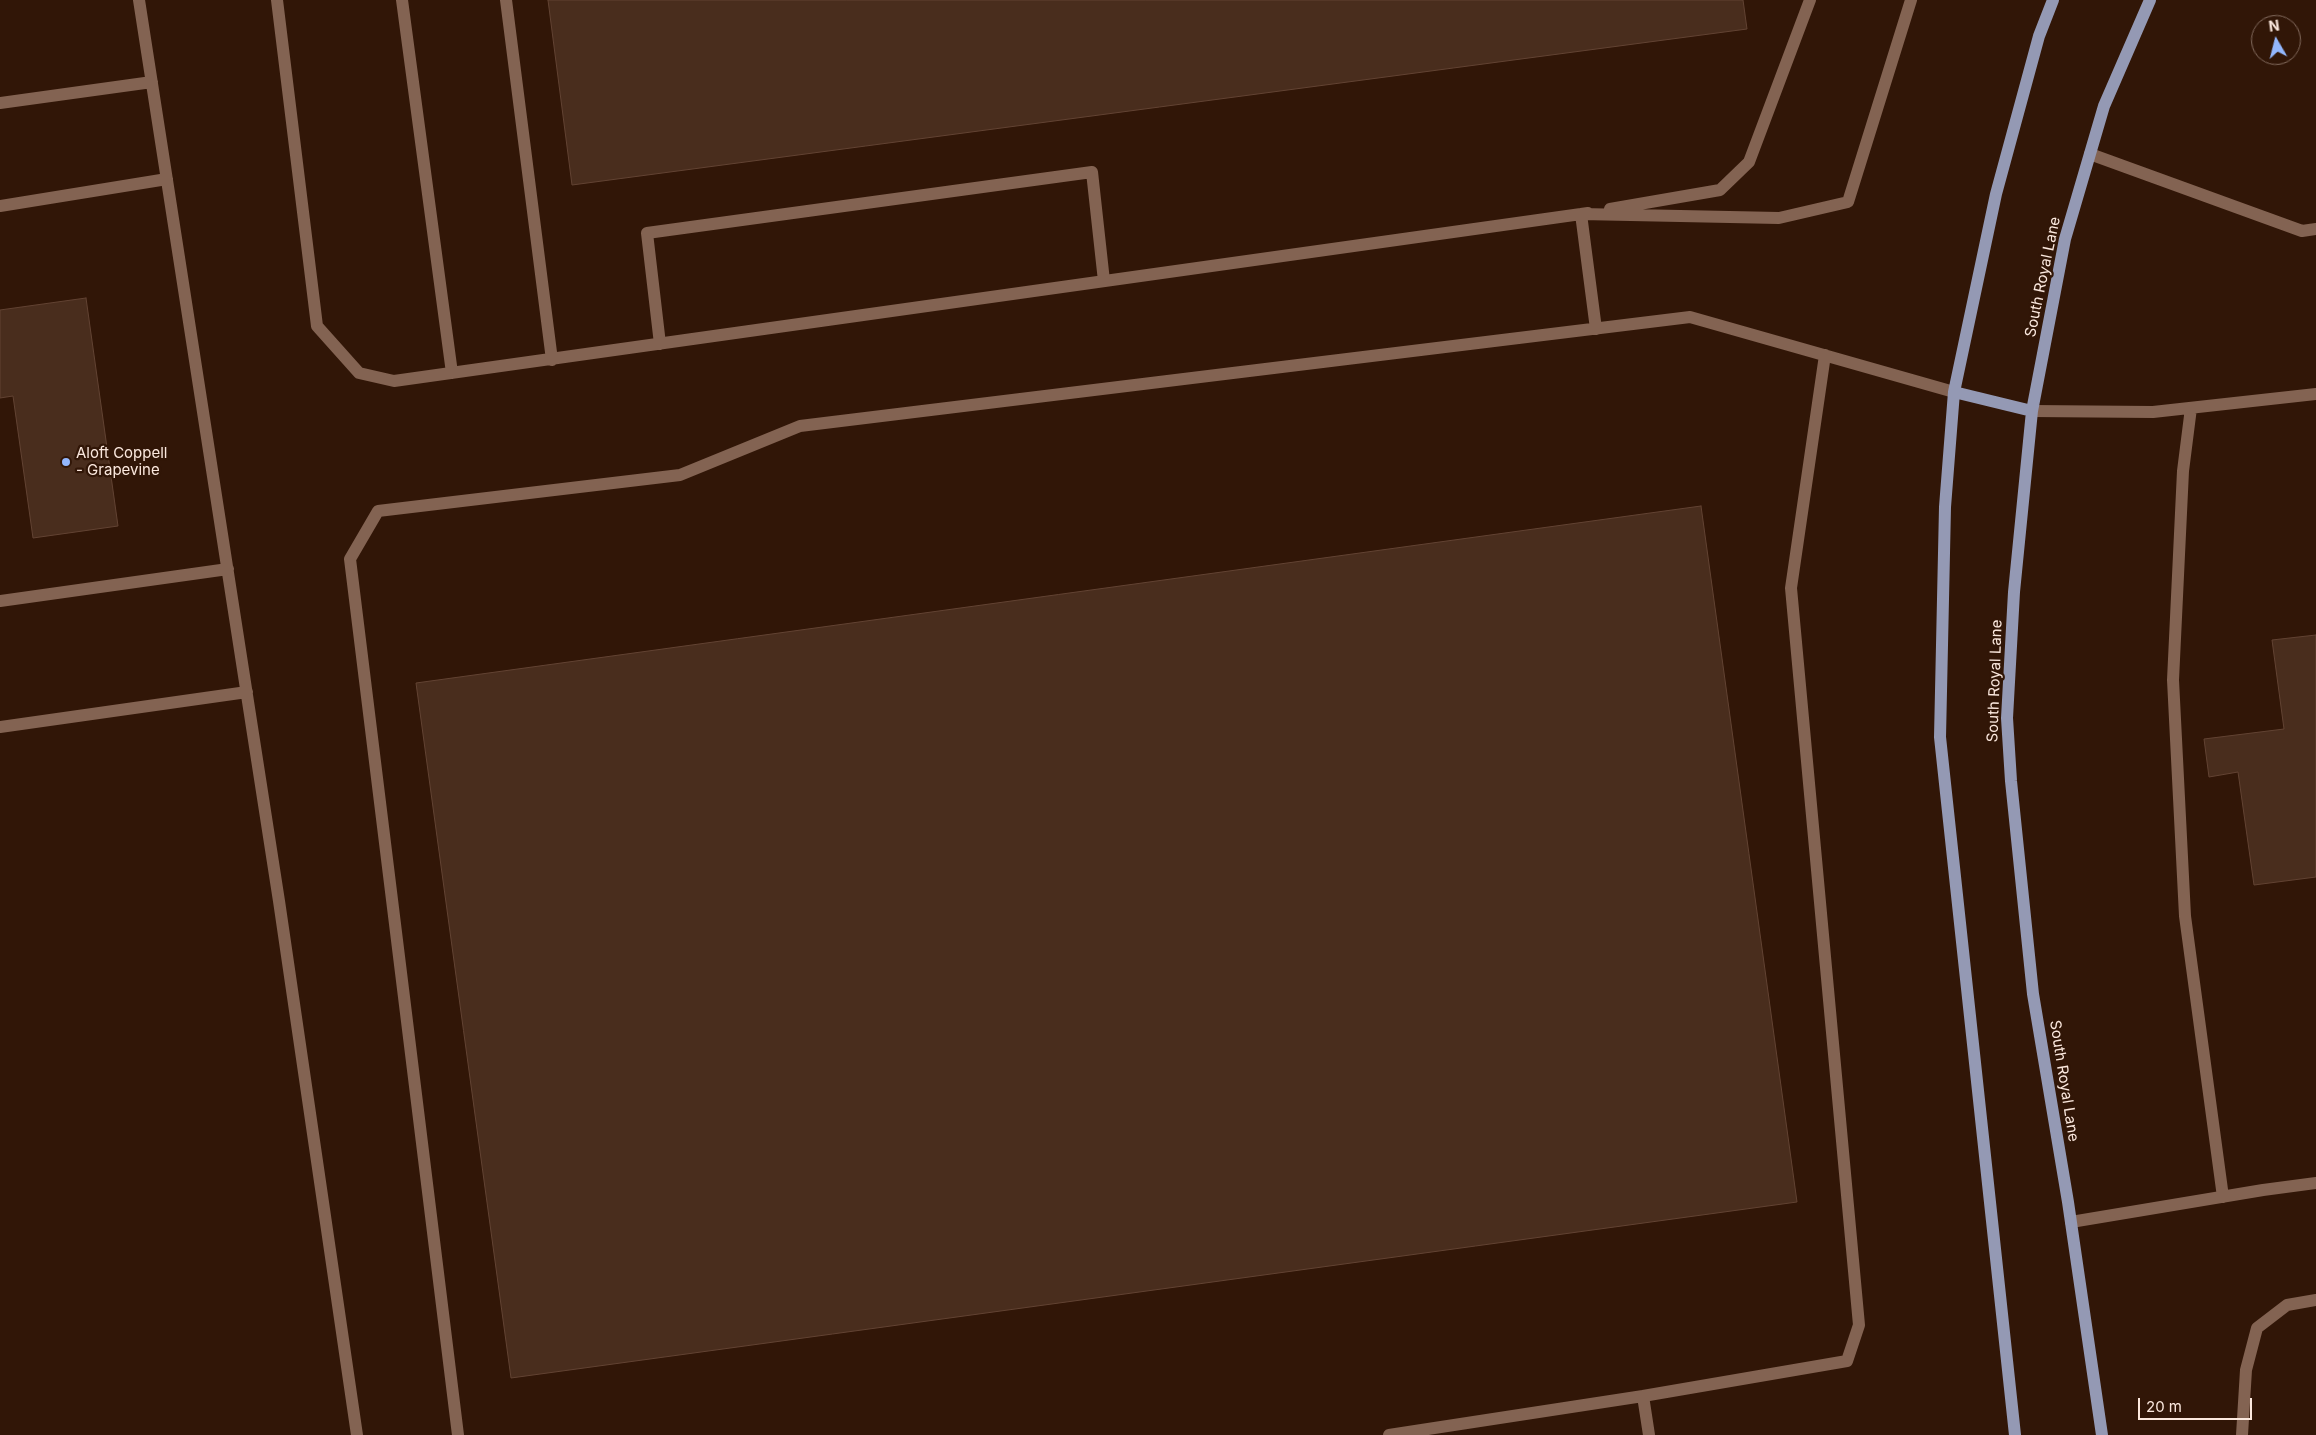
<!DOCTYPE html>
<style>
body{margin:0}
#map{position:relative;width:2316px;height:1435px;overflow:hidden;background:#311607;font-family:Inter,sans-serif}
canvas{display:block}
.north{position:absolute;left:2251px;top:15px;width:50px;height:50px;box-sizing:border-box;background:#311607;border:1px solid #826a5d;border-radius:50%;rotate:352deg;font-size:14px;font-weight:700;line-height:20px;text-align:center;color:#fbe8de}
.north::after{content:'';display:block;margin:auto;width:18px;height:22px;background:#93b7fd;clip-path:polygon(50% 0,100% 100%,50% 72%,0 100%)}
.scale{position:absolute;left:2138px;top:1398px;width:114px;height:22px;box-sizing:border-box;border:2px solid #fbe8de;border-top:0;padding-left:6px;font-size:15px;line-height:18px;white-space:nowrap;color:#fbe8de;-webkit-text-stroke:4px #311607;paint-order:stroke}
</style>
<div id="map">
<canvas width="2316" height="1435"></canvas>
<div class="north">N</div>
<div class="scale">20 m</div>
</div>
<script>
const ctx = document.querySelector('canvas').getContext('2d');
ctx.lineJoin = 'round';
function fill(path, color) { ctx.fillStyle = color; ctx.fill(path, 'evenodd'); }
const poly = rows => new Path2D(rows.map(r => 'M' + r).join(''));
function trace(path, color, width, dash) { ctx.strokeStyle = color; ctx.lineWidth = width; ctx.lineCap = dash ? 'butt' : 'round'; ctx.setLineDash(dash || []); ctx.stroke(path); }
function label(font, color, halo, rows, align = 'center') {
  ctx.font = font + ' Inter,sans-serif'; ctx.lineWidth = 4.5; ctx.setLineDash([]); ctx.textBaseline = 'middle'; ctx.strokeStyle = halo; ctx.fillStyle = color; for (const [text, x, y, turn = 0] of rows) {
    ctx.save(); ctx.translate(x, y); ctx.rotate((+turn || 0) * Math.PI / 180); ctx.textAlign = isNaN(turn) ? turn : align; if (halo) ctx.strokeText(text, 0, 0); ctx.fillText(text, 0, 0); ctx.restore();
  }
}
const building = poly([
 [548,0,1743,0,1747,29,572,185,548,0],
 [86,298,118,526,33,538,13,396,0,398,0,310,86,298],
 [1701,506,1797,1202,511,1378,416,683,1701,506],
 [2316,635,2316,877,2254,885,2238,772,2209,777,2204,739,2284,729,2272,640,2316,635]
]);
const minor = poly([
 [139,0,279,901,357,1435],
 [277,0,317,326,359,373,394,381,1581,214,1779,218,1848,202,1911,0],
 [402,0,452,373],
 [506,0,552,360],
 [0,103,152,82],
 [2090,154,2302,231,2316,229],
 [0,206,167,179],
 [1610,209,1720,190,1749,162,1810,0],
 [1588,213,1581,214,1596,329],
 [660,344,647,233,1092,172,1104,281],
 [2191,408,2183,471,2173,680,2185,916,2223,1197],
 [2032,411,2153,412,2316,394],
 [0,601,228,569],
 [0,727,247,692],
 [2071,1222,2263,1190,2316,1183],
 [458,1435,350,559,378,511,680,475,800,426,1690,317,1954,392],
 [1389,1435,1643,1396],
 [1649,1435,1643,1396,1847,1361,1859,1325,1791,588,1825,355],
 [2242,1435,2246,1370,2257,1328,2287,1305,2316,1300]
]);
const major = poly([
 [1954,392,2032,411],
 [2015,1435,1940,737,1945,507,1954,392,1996,194,2039,36,2053,0],
 [2102,1435,2068,1202,2033,994,2011,781,2007,718,2014,592,2032,411,2065,239,2104,106,2150,0]
]);
const markers = [
 [66,462,5,"#93b7fd"]
];
const streetNames = [
 ["South Royal Lane",2043,277,-78],
 ["South Royal Lane",1995,681,-88],
 ["South Royal Lane",2064,1081,81]
];
const poiNames = [
 ["Aloft Coppell",76,453],
 ["- Grapevine",76,470]
];
fill(building, '#492d1d');
trace(building, '#624333', 1);
trace(minor, '#836352', 12);
trace(major, '#9499b4', 12);
for (const [x, y, r, color] of markers) { const dot = new Path2D(); dot.arc(x, y, r, 0, 2 * Math.PI); ctx.fillStyle = color; ctx.fill(dot); trace(dot, '#311607', 2); }
label('15px', '#fbe8de', '#311607', streetNames);
label('15px', '#fbe8de', '#311607', poiNames, 'left');
</script>
